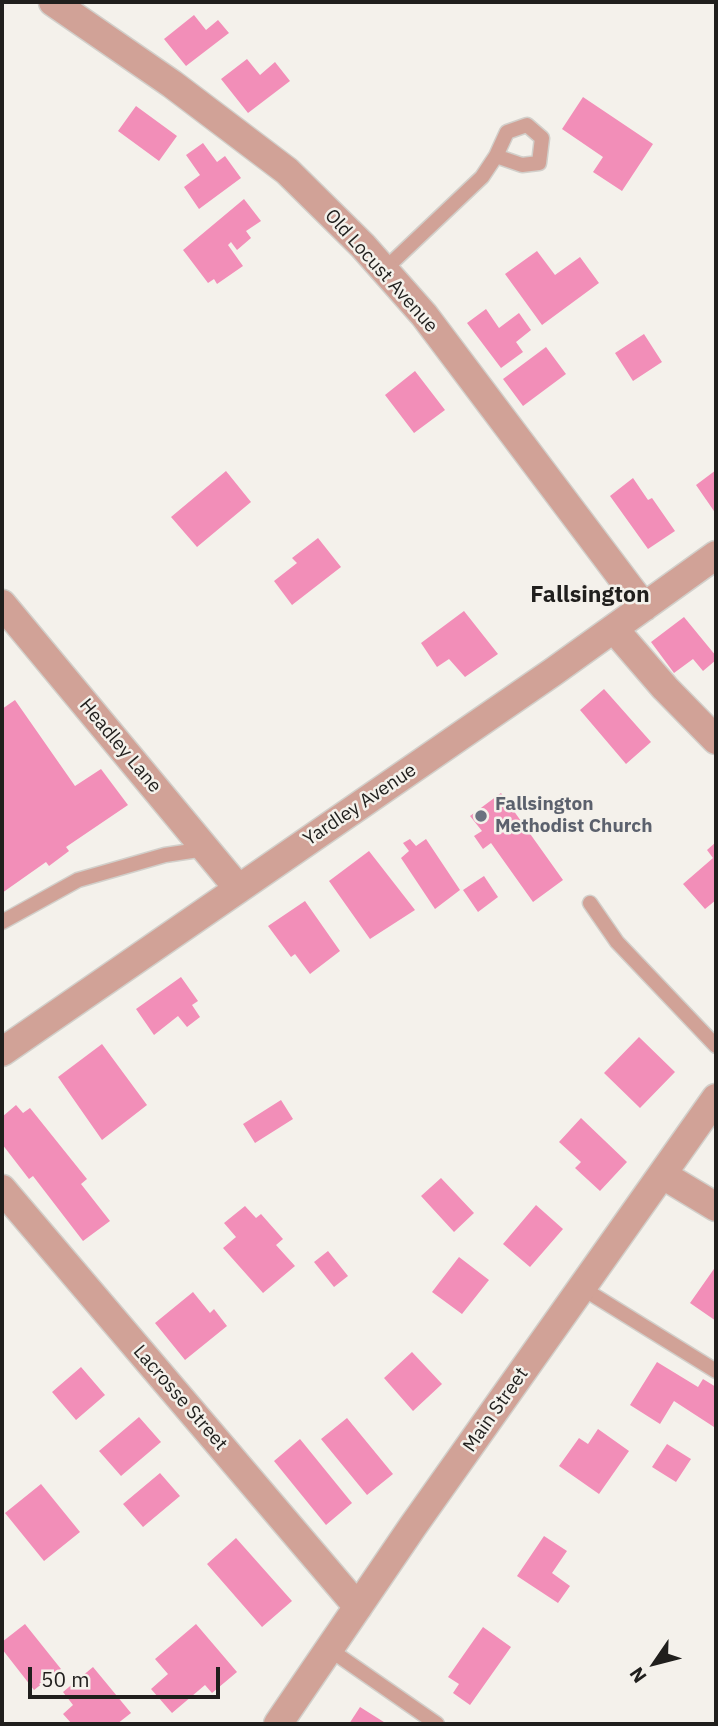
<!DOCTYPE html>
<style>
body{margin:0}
#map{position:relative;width:718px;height:1726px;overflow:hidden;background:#f4f1eb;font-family:"IBM Plex Sans",sans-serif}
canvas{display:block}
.frame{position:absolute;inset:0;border:4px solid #201f1d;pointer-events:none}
.north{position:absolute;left:620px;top:1628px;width:70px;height:70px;-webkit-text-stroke:5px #f4f1eb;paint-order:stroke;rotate:235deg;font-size:19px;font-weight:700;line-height:28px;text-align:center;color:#201f1d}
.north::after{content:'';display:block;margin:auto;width:24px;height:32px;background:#201f1d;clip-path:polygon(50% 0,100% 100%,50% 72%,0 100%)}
.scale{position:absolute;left:28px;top:1667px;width:192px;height:32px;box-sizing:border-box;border:4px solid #201f1d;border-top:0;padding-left:9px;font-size:21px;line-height:24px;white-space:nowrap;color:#201f1d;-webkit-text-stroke:5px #f4f1eb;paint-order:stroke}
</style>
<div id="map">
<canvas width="718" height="1726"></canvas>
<div class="frame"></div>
<div class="north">N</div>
<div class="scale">50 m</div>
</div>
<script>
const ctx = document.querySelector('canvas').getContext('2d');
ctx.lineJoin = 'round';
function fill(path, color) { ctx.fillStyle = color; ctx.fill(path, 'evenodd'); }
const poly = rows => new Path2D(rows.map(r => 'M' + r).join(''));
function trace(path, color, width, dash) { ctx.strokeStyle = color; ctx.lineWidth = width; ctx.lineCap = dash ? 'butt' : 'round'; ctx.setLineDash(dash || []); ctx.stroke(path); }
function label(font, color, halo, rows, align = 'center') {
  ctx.font = font + ' "IBM Plex Sans",sans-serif'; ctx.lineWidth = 5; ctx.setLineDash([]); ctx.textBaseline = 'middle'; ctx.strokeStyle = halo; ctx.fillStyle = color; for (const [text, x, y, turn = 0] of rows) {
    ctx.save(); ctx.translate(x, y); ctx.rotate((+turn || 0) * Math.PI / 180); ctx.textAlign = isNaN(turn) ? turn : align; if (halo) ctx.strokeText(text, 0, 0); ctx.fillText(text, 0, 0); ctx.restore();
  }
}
const building = poly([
 [194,15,206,30,218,20,229,33,186,66,164,39],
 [247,59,260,75,275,62,290,81,248,113,221,79],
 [583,97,653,144,622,191,593,172,603,157,562,129],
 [136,106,177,136,159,161,118,131],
 [203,143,217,162,225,156,241,178,199,209,184,187,200,175,186,155],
 [244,199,261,221,246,231,251,238,237,250,231,242,228,245,243,266,217,284,214,279,208,283,183,250],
 [537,251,555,275,580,257,599,283,542,325,505,274],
 [486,309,499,328,519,313,531,330,516,342,523,352,501,368,467,323],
 [644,334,662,362,633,381,615,353],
 [546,347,566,374,523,406,503,379],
 [415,371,445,410,414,433,385,395],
 [716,470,716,514,696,485],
 [226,471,251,502,197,547,171,517],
 [633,478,648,500,652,498,675,531,648,549,610,496],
 [318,538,341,567,292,605,274,581,297,563,292,558],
 [464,611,498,654,465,677,449,659,437,667,421,643],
 [684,617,716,656,716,660,703,671,693,659,674,673,651,642],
 [604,689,651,742,626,764,580,710],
 [15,700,75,786,101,769,128,805,66,847,69,851,49,866,46,862,2,893,2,709],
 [501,793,563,880,533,902,491,843,483,849,474,836,482,831,470,816],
 [410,839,416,846,426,839,460,890,435,909,401,858,409,851,403,843],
 [716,842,716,900,705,909,683,884,713,858,707,850],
 [369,851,415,910,370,939,329,881],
 [484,876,498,897,478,912,463,890],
 [305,901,340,951,310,974,295,954,291,957,268,926],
 [181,977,198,1001,192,1005,200,1017,187,1027,178,1016,154,1035,136,1009],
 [639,1037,675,1072,640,1108,604,1073],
 [102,1044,147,1105,102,1140,58,1077],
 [281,1100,293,1119,255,1143,243,1124],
 [16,1105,23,1113,30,1108,87,1179,81,1184,110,1221,83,1241,33,1176,29,1179,2,1144,2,1117],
 [581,1118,627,1162,600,1191,575,1168,581,1162,559,1142],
 [441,1178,474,1213,454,1232,421,1196],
 [536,1205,563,1229,530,1267,503,1244],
 [245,1206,256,1218,261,1214,283,1239,276,1245,295,1266,263,1293,223,1248,236,1237,224,1223],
 [328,1251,348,1276,334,1287,314,1262],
 [459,1257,489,1280,462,1314,432,1292],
 [716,1266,716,1321,690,1303],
 [193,1292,210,1313,214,1309,227,1326,185,1360,155,1323],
 [412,1352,442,1384,413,1411,384,1378],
 [657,1362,698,1387,703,1379,716,1387,716,1424,714,1427,674,1401,660,1424,630,1405],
 [81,1367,105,1395,76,1420,52,1392],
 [139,1417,161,1442,121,1476,99,1451],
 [347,1418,393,1474,367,1495,321,1439],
 [598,1429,629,1451,599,1494,559,1466,579,1438,588,1444],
 [300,1439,352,1503,326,1525,274,1461],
 [667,1444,691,1459,676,1482,652,1467],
 [160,1473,180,1496,143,1527,123,1504],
 [41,1484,80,1532,44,1561,5,1513],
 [544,1536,567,1551,552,1573,570,1586,558,1603,517,1576],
 [236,1538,292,1601,262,1627,207,1564],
 [25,1624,61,1669,34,1690,2,1649,2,1642],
 [196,1624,237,1672,212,1693,205,1685,172,1713,151,1689,168,1674,155,1659],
 [483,1627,511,1647,470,1705,453,1693,459,1684,448,1677],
 [93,1667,131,1713,117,1724,72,1724,63,1714,73,1705,63,1692],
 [360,1707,387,1724,349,1724]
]);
const lane = poly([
 [384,270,482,177,496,156,507,132,527,125,542,138,539,163,522,165,496,156],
 [590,903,617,942,716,1046],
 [2,922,78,880,165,855,205,849],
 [582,1288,716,1371],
 [329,1649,437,1724]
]);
const street = poly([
 [53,2,172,84,287,171,363,246,424,315,644,607],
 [2,604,238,888],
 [614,629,665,688,716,740],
 [2,1052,553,672,716,555],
 [663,1175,716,1207],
 [2,1189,358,1607],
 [278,1724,413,1526,716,1098]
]);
const markers = [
 [481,816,7,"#6b7280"]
];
const streetNames = [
 ["Old Locust Avenue",381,271,48],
 ["Headley Lane",120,746,50],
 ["Yardley Avenue",360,805,-34],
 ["Lacrosse Street",180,1398,49],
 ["Main Street",496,1410,-55]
];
const worshipNames = [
 ["Fallsington",495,805],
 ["Methodist Church",495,827]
];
const quarterNames = [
 ["Fallsington",590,595]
];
fill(building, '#f28eb8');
trace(lane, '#d2cfca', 17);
trace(street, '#d2cfca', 31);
trace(lane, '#d1a297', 14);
trace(street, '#d1a297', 28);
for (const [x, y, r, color] of markers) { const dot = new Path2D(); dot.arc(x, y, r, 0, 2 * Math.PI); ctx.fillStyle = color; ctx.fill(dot); trace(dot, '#f4f1eb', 2.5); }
label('19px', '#201f1d', '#f4f1eb', streetNames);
label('bold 19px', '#5b616d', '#f4f1eb', worshipNames, 'left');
label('bold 23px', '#201f1d', '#f4f1eb', quarterNames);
</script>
